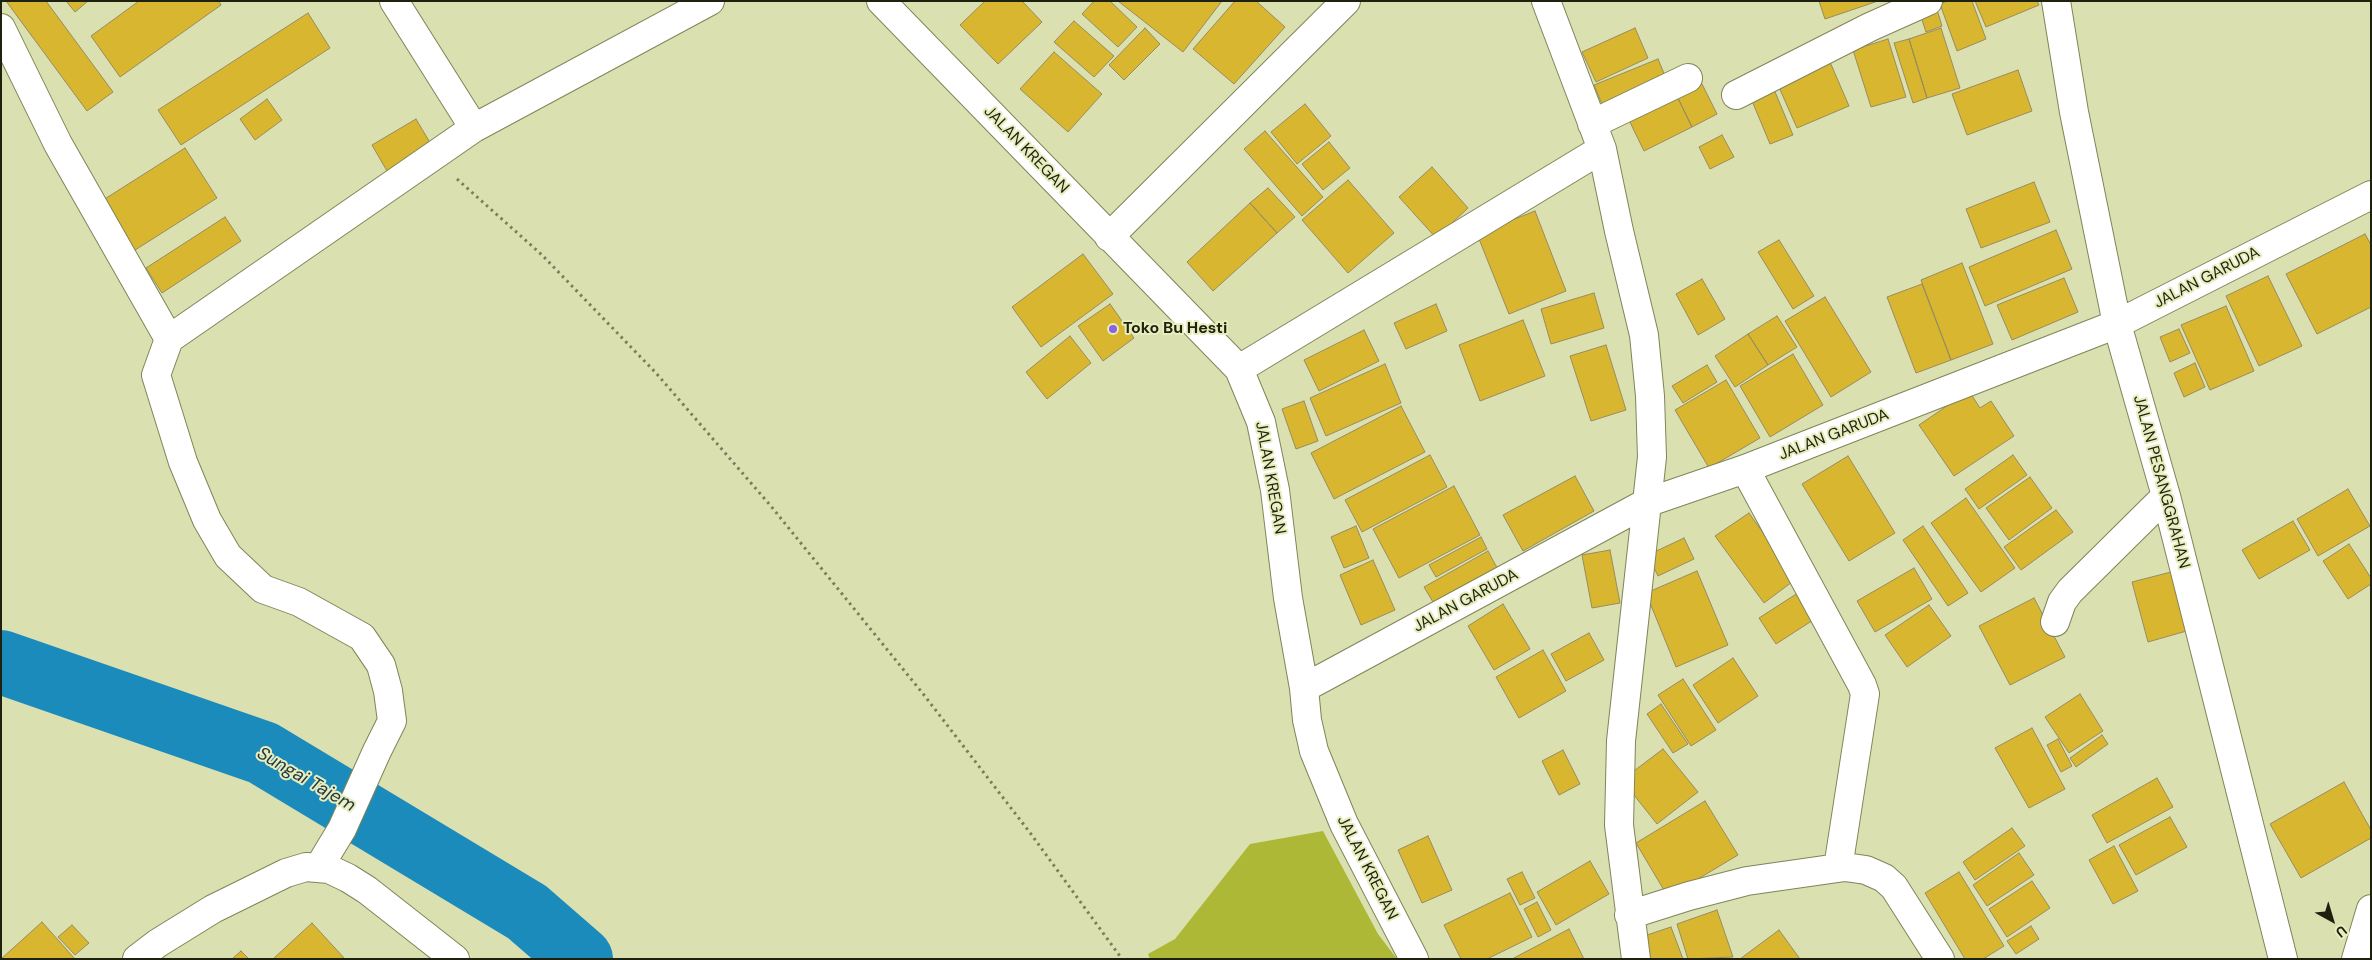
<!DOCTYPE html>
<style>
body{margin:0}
#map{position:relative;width:2372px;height:960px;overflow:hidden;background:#dae0b0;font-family:"DM Sans",sans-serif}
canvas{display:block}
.frame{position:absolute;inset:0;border:2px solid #1f210f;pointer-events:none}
.north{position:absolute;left:2307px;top:895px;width:50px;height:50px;-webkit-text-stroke:4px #e7edbd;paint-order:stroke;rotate:141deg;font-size:14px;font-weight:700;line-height:20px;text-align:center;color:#1f210f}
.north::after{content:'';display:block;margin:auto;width:18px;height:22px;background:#1f210f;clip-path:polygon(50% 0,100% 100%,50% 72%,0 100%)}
</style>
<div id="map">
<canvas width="2372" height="960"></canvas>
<div class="frame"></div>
<div class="north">U</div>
</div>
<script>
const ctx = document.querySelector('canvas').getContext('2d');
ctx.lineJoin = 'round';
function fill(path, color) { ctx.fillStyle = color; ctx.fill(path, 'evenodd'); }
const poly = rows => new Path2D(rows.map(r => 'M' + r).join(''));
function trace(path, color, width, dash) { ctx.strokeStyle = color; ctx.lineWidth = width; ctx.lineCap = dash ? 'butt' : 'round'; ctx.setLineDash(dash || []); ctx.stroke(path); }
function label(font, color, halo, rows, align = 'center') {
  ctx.font = font + ' "DM Sans",sans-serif'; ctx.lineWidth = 4; ctx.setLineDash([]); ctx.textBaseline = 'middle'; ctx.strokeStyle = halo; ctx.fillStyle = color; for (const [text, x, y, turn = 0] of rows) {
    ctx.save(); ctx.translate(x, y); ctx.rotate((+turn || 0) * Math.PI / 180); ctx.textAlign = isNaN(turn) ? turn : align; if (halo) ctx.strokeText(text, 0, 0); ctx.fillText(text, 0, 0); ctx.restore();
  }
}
const forest = poly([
 [1323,831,1378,934,1397,959,1150,959,1148,954,1175,939,1250,844]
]);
const river = poly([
 [1,662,263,753,527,912,581,959]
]);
const building = poly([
 [6,1,46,1,113,92,87,111,6,1],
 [66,1,88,1,75,12,66,1],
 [139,1,219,1,221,5,120,77,91,36,139,1],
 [985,1,1022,1,1042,22,998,64,960,25,985,1],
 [1094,1,1110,1,1137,27,1118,47,1082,14,1094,1],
 [1118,1,1222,1,1183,52,1118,1],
 [1235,1,1256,1,1285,27,1234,84,1193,49,1235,1],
 [1819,1,1878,1,1825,19,1819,1],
 [1947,1,1972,1,1986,39,1957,51,1940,4,1947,1],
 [1975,1,2037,1,2039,5,1986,27,1975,1],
 [1935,3,1942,26,1926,32,1918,8,1935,3],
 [308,13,330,48,181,145,158,110,308,13],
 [1074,21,1114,56,1094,77,1054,42,1074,21],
 [1145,28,1160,44,1124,80,1109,65,1145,28],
 [1635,28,1648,58,1596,82,1582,52,1635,28],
 [1941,28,1960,88,1927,98,1909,39,1941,28],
 [1888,39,1906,97,1871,107,1853,50,1888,39],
 [1909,39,1927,98,1913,103,1894,43,1909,39],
 [1054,52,1102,94,1068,132,1020,89,1054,52],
 [1658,59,1668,83,1604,109,1594,85,1658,59],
 [1830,62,1849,106,1797,128,1778,85,1830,62],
 [2018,70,2032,111,1967,135,1952,94,2018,70],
 [1698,76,1717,114,1692,127,1673,88,1698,76],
 [1773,87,1793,135,1770,144,1750,96,1773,87],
 [1673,88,1692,127,1644,151,1625,112,1673,88],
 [267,99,282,120,255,140,240,119,267,99],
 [1305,104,1331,136,1297,164,1271,132,1305,104],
 [416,119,432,146,387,171,372,145,416,119],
 [1265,131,1323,197,1302,216,1244,149,1265,131],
 [1722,135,1734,157,1710,169,1699,147,1722,135],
 [1329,142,1350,168,1323,190,1302,164,1329,142],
 [185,148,217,198,132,252,100,202,185,148],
 [1432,167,1468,208,1436,238,1399,197,1432,167],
 [1348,180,1394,233,1348,273,1302,220,1348,180],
 [2034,182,2050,222,1981,248,1966,209,2034,182],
 [1268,188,1295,217,1277,233,1250,203,1268,188],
 [1250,203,1277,233,1213,291,1187,262,1250,203],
 [1535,211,1566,291,1509,314,1477,234,1535,211],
 [225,217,241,241,162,293,146,268,225,217],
 [2056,230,2072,269,1985,306,1969,267,2056,230],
 [2365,234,2371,245,2371,307,2317,334,2286,274,2365,234],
 [1779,240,1814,296,1793,309,1758,252,1779,240],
 [1083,254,1113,294,1041,347,1012,307,1083,254],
 [1962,263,1993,344,1951,360,1921,280,1962,263],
 [2268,276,2302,346,2259,366,2226,296,2268,276],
 [2064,278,2078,312,2012,340,1997,305,2064,278],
 [1702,279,1725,319,1698,335,1676,294,1702,279],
 [1922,284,1951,360,1916,373,1887,297,1922,284],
 [1594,293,1604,328,1551,344,1541,309,1594,293],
 [1825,297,1871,372,1831,397,1785,321,1825,297],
 [1110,304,1134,338,1103,361,1078,326,1110,304],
 [1436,304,1447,331,1406,349,1394,323,1436,304],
 [2226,306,2254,371,2210,390,2181,325,2226,306],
 [1777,316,1797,347,1768,365,1748,334,1777,316],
 [1523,320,1545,376,1480,401,1459,345,1523,320],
 [2179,329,2190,353,2170,362,2160,337,2179,329],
 [1364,330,1379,361,1319,391,1304,360,1364,330],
 [1748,334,1768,365,1735,387,1715,356,1748,334],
 [1070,336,1091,363,1047,399,1026,372,1070,336],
 [1606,345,1626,410,1591,421,1570,356,1606,345],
 [1793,354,1823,405,1770,437,1740,386,1793,354],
 [2195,363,2205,387,2184,397,2174,373,2195,363],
 [1385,364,1401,403,1326,436,1310,398,1385,364],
 [1707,365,1717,382,1683,403,1672,386,1707,365],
 [1726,380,1760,438,1709,468,1675,410,1726,380],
 [1969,391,1980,408,1991,401,2014,436,1954,476,1919,425,1969,391],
 [1304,401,1318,441,1296,449,1282,409,1304,401],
 [1401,406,1425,452,1334,499,1311,453,1401,406],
 [1430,455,1447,487,1362,532,1345,500,1430,455],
 [2013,455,2027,475,1979,509,1965,489,2013,455],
 [1848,456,1895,533,1849,561,1802,484,1848,456],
 [1575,476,1594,511,1523,551,1503,515,1575,476],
 [2030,477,2052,508,2009,540,1986,508,2030,477],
 [1454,486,1480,535,1399,578,1373,529,1454,486],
 [2348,489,2370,526,2318,556,2297,519,2348,489],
 [1966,498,2015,568,1981,592,1931,523,1966,498],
 [2056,510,2073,532,2021,570,2004,547,2056,510],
 [1749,513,1796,579,1764,603,1715,536,1749,513],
 [2293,521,2310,550,2259,579,2242,550,2293,521],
 [1356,526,1369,558,1344,568,1331,537,1356,526],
 [1923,526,1968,593,1948,606,1903,540,1923,526],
 [1481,537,1487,549,1436,577,1429,565,1481,537],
 [1684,538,1694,559,1658,576,1648,555,1684,538],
 [2349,544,2371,578,2371,584,2348,599,2323,561,2349,544],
 [1610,550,1620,603,1592,608,1582,555,1610,550],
 [1488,551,1502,577,1439,612,1424,587,1488,551],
 [1373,560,1395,610,1361,625,1340,575,1373,560],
 [1914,568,1932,599,1875,632,1857,601,1914,568],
 [1697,571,1728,645,1676,667,1646,593,1697,571],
 [2175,571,2190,630,2148,642,2132,582,2175,571],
 [1804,589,1821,615,1776,644,1759,618,1804,589],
 [2034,598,2065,657,2010,685,1979,626,2034,598],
 [1503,604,1530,649,1494,670,1468,626,1503,604],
 [1929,605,1951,636,1907,667,1885,635,1929,605],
 [1589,633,1604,660,1566,681,1551,654,1589,633],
 [1543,650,1566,691,1519,718,1496,677,1543,650],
 [1733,658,1758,696,1718,723,1693,685,1733,658],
 [1683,679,1716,730,1691,746,1658,695,1683,679],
 [2080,694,2103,731,2069,753,2045,717,2080,694],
 [1661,704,1688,744,1673,753,1647,714,1661,704],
 [2032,728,2065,789,2029,808,1995,748,2032,728],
 [2102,735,2108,744,2076,767,2070,758,2102,735],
 [2058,739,2072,766,2061,772,2047,745,2058,739],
 [1663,749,1698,792,1657,824,1622,780,1663,749],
 [1563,750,1580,784,1559,795,1542,761,1563,750],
 [2157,778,2173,807,2107,843,2092,815,2157,778],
 [2344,782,2371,830,2371,838,2301,878,2270,824,2344,782],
 [1705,801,1738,855,1668,897,1636,843,1705,801],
 [2170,817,2187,847,2136,875,2119,845,2170,817],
 [2012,828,2025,846,1975,880,1963,862,2012,828],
 [1428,836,1452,890,1422,903,1398,850,1428,836],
 [2114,846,2138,891,2113,904,2089,860,2114,846],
 [2019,853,2034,875,1987,906,1973,885,2019,853],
 [1590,861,1609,894,1556,925,1537,892,1590,861],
 [1522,872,1535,898,1520,905,1507,879,1522,872],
 [1959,872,2004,946,1983,959,1965,959,1925,893,1959,872],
 [2032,881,2050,908,2007,937,1989,909,2032,881],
 [1510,893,1532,937,1487,959,1461,959,1444,925,1510,893],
 [1537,902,1551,930,1538,937,1524,909,1537,902],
 [1717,910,1733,957,1688,959,1677,924,1717,910],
 [42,922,75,959,1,959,42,922],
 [312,923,345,959,273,959,312,923],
 [72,925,89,943,75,955,58,937,72,925],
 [2031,926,2039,939,2016,954,2007,941,2031,926],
 [1671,927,1683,959,1649,959,1641,937,1671,927],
 [1569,929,1584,959,1512,959,1569,929],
 [1779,930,1800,959,1740,959,1779,930],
 [241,951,249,959,232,959,241,951]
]);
const path = poly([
 [457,179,542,255,656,373,770,505,924,695,1031,834,1122,959]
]);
const minor = poly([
 [394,1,474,128,710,1],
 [881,1,1239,369,1261,422,1275,490,1288,598,1304,688,1307,720,1314,751,1344,824,1414,959],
 [1546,1,1602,149,1619,231,1644,335,1650,396,1652,457,1621,741,1619,825,1636,959],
 [2056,1,2074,112,2117,324,2166,496,2283,959],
 [1,28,58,144,169,339,474,128],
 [1736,95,1870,27,1928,1],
 [1592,124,1688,78],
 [1109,237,1346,1],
 [169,339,156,375,183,462,207,520,228,556,263,589,299,602,362,637,381,665,388,691,392,721,377,751,342,829,319,867],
 [1239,369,1602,149],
 [1745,469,1862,685,1865,694,1838,868],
 [2055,622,2062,602,2070,591,2166,496],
 [1304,688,1646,503,1745,469,2117,324,2371,195],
 [1629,915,1689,896,1747,881,1845,867,1866,870,1884,878,1894,887,1940,959],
 [137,959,158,943,213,909,286,873,306,867,329,869,348,878,367,890,455,959],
 [2356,959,2371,909]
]);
const markers = [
 [1113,329,5,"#8964df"]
];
const streetNames = [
 ["JALAN KREGAN",1026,150,46],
 ["JALAN GARUDA",2207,278,-27],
 ["JALAN GARUDA",1834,435,-21],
 ["JALAN KREGAN",1270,478,80],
 ["JALAN PESANGGRAHAN",2161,482,75],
 ["JALAN GARUDA",1466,601,-28],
 ["JALAN KREGAN",1367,868,63]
];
const poiNames = [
 ["Toko Bu Hesti",1123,329]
];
const waterNames = [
 ["Sungai Tajem",306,780,30]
];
fill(forest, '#adb837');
trace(river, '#1b8bbc', 64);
fill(building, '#d8b62f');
trace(building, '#988b5e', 1);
trace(minor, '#808559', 30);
trace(path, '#797d5c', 3, [2.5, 4]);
trace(minor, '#fff', 28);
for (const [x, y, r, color] of markers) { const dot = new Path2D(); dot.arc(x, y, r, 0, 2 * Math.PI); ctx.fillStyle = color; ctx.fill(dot); trace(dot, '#e7edbd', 2); }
label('16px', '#1f210f', '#e7edbd', streetNames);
label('bold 16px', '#1f210f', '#e7edbd', poiNames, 'left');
label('italic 18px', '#213744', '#e7edbd', waterNames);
</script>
